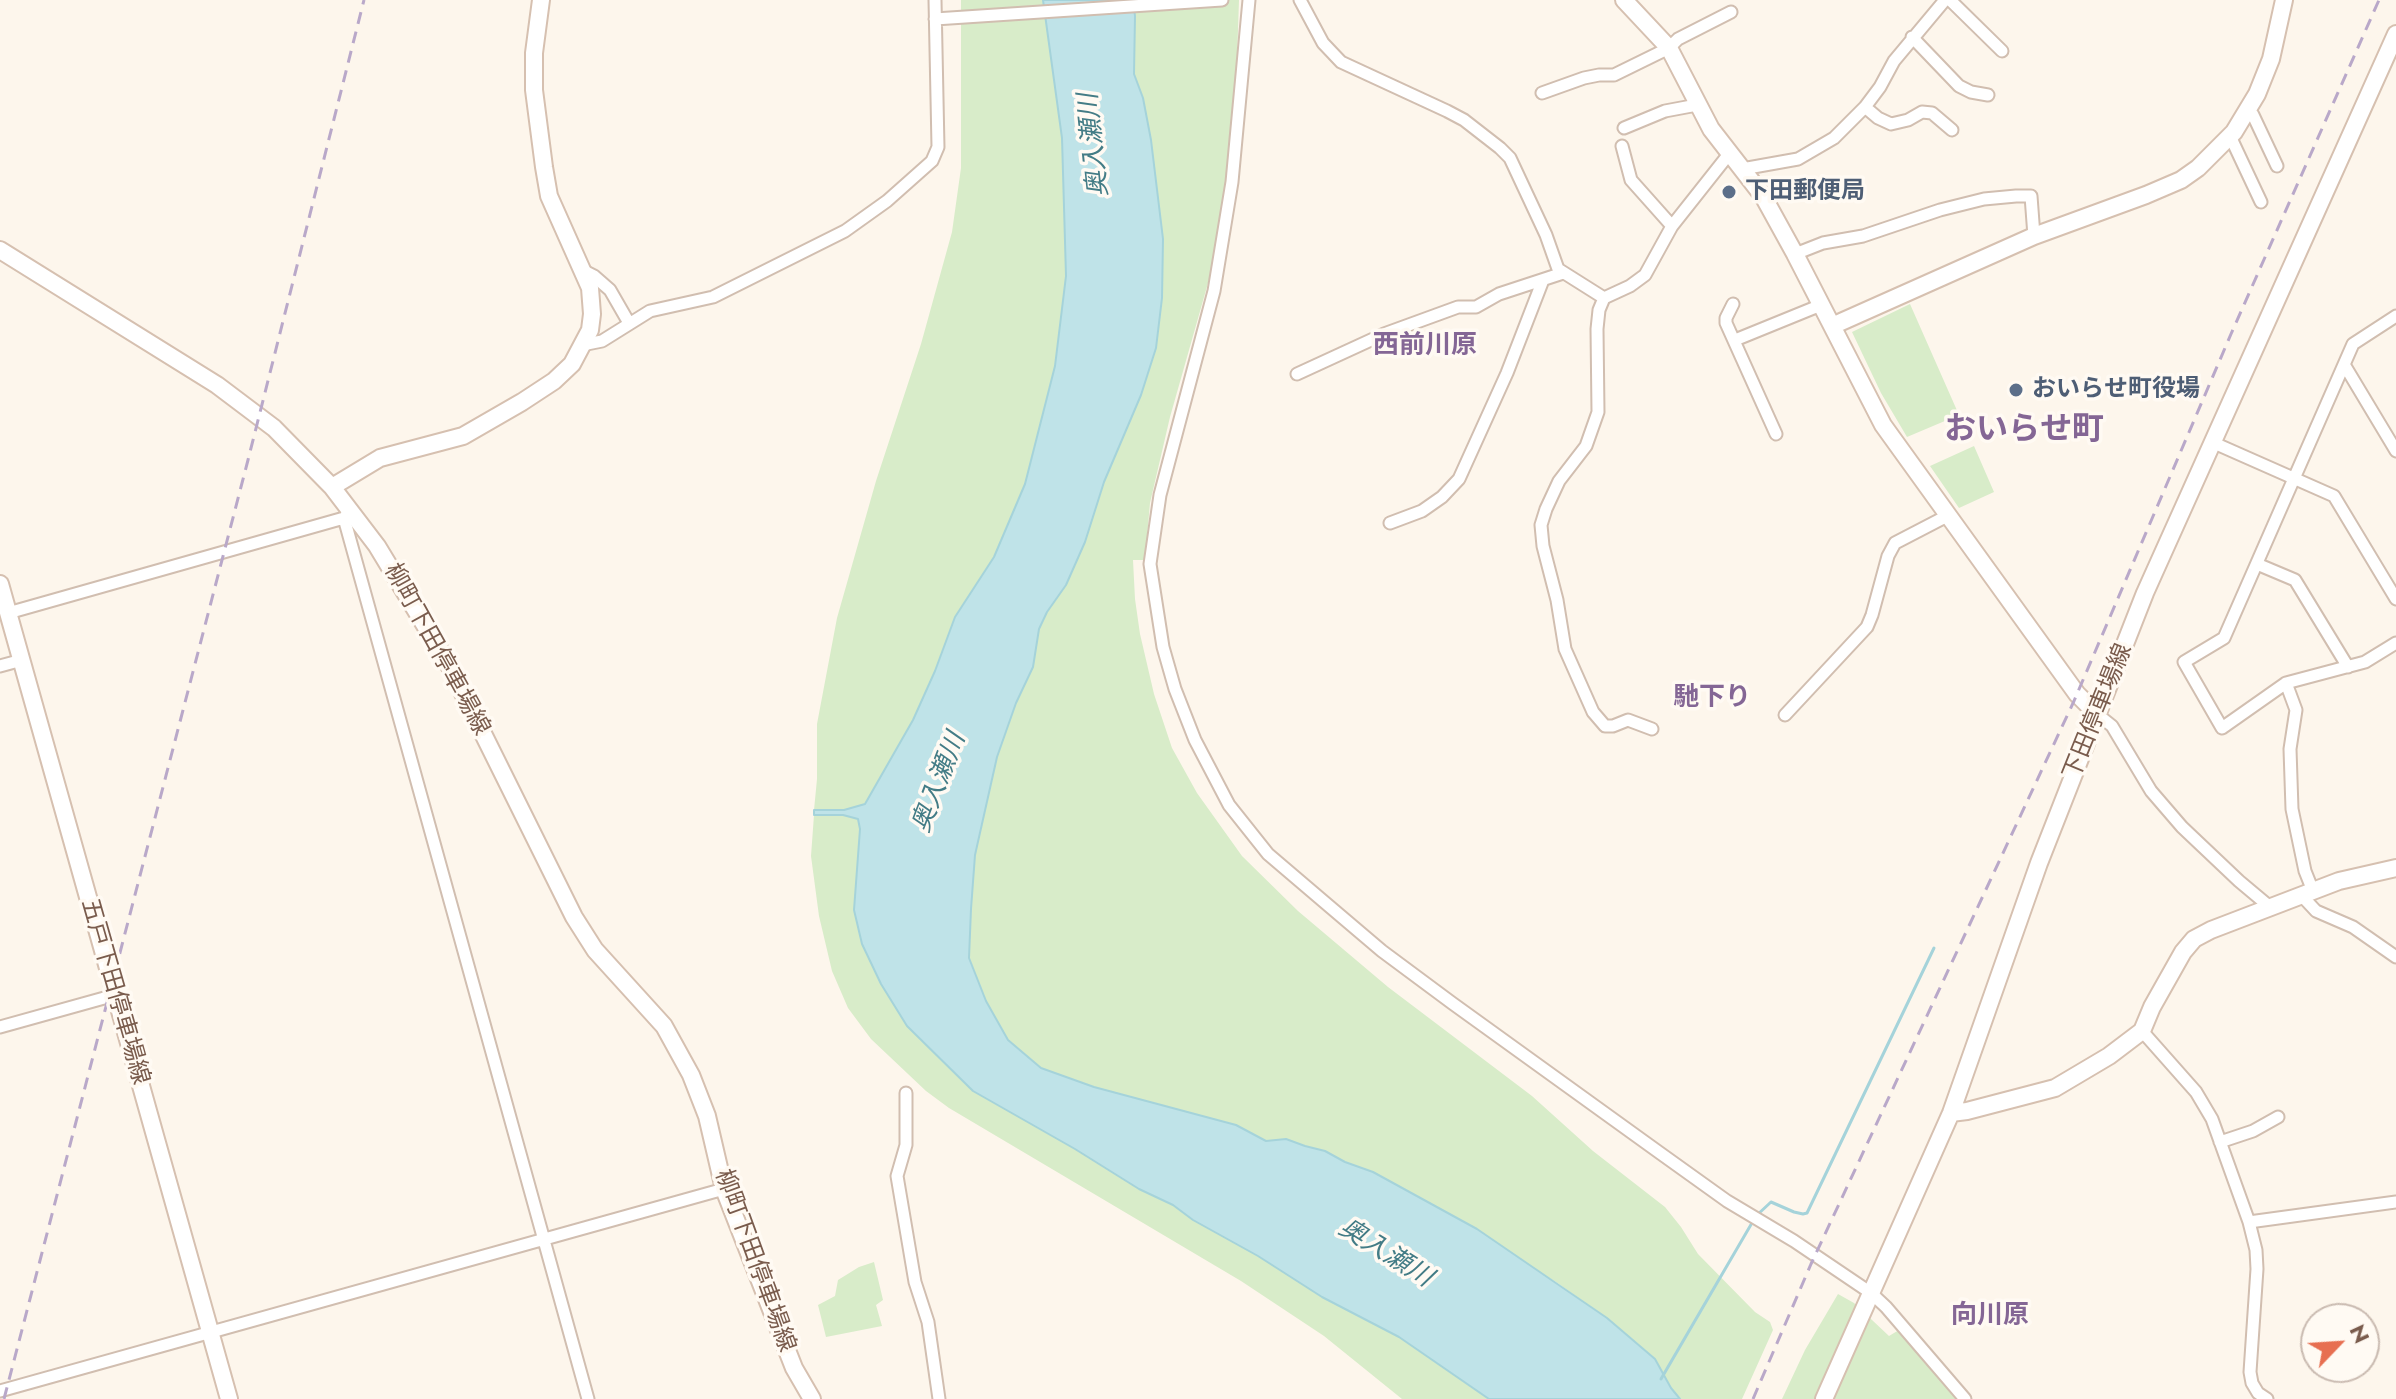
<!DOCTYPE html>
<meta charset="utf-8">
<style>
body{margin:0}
#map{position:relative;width:2396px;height:1399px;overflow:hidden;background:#fdf6ec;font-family:Jost,sans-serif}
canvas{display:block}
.north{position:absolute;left:2300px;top:1303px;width:80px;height:80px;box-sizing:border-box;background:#fffaf3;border:2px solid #cabbb1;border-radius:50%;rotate:65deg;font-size:22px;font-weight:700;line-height:32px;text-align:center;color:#7a5c4d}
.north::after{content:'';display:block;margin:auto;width:28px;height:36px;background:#e76f51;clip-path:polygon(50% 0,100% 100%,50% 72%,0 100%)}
</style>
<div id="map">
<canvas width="2396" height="1399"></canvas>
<div class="north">N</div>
</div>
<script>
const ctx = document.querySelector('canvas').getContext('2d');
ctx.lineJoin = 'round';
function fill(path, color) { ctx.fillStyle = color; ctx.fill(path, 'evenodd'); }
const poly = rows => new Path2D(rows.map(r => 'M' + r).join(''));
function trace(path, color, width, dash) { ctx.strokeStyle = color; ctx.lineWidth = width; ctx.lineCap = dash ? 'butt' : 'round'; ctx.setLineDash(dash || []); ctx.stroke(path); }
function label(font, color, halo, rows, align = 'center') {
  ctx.font = font + ' Jost,"Noto Sans JP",sans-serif'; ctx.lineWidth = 7; ctx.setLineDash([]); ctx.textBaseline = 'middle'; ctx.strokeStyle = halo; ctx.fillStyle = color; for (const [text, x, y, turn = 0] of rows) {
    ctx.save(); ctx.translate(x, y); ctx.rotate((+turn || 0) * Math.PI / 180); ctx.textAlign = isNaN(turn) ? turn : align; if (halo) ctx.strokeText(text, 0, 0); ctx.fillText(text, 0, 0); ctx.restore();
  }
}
const green = poly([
 [961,0,1043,0,1062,138,1066,276,1055,366,1025,484,994,557,955,617,935,671,913,720,887,769,865,804,844,810,814,810,817,779,817,724,837,618,876,481,921,344,952,232,961,168],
 [1133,0,1239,0,1236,90,1227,177,1212,269,1170,417,1150,503,1145,560,1133,560,1135,599,1140,634,1154,694,1172,748,1197,793,1242,856,1298,911,1388,987,1532,1096,1593,1151,1665,1207,1681,1227,1698,1254,1755,1312,1770,1322,1773,1330,1742,1399,1680,1399,1671,1388,1655,1359,1607,1318,1556,1282,1373,1172,1345,1162,1325,1151,1305,1146,1286,1139,1266,1141,1236,1125,1094,1087,1041,1068,1008,1040,986,1001,969,957,971,909,975,855,997,757,1016,703,1033,667,1039,629,1047,612,1066,585,1104,482,1149,372,1163,239,1151,140,1143,98,1134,74,1135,16],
 [1910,304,1959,415,1907,437,1881,393,1852,332],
 [1974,446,1994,492,1959,508,1930,466],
 [814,815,843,815,858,819,860,829,854,910,907,1026,973,1091,1075,1149,1139,1189,1173,1205,1193,1220,1258,1256,1322,1297,1399,1337,1489,1399,1402,1399,1324,1336,1241,1281,949,1108,926,1091,871,1039,848,1008,832,971,819,916,811,856],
 [874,1262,883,1300,876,1305,882,1326,826,1337,818,1305,835,1296,838,1280,859,1267],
 [1838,1294,1854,1303,1889,1336,1899,1330,1959,1399,1782,1399,1805,1350]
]);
const water = poly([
 [1043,0,1133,0,1135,16,1134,74,1143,98,1151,140,1163,239,1162,298,1156,348,1141,395,1104,482,1085,542,1066,585,1047,612,1039,629,1033,667,1016,703,997,757,975,855,971,909,969,958,986,1001,1008,1040,1041,1068,1094,1087,1236,1125,1266,1141,1286,1139,1305,1146,1325,1151,1345,1162,1373,1172,1477,1229,1607,1318,1655,1359,1671,1388,1680,1399,1489,1399,1399,1337,1322,1297,1258,1256,1193,1220,1173,1205,1139,1189,1075,1149,973,1091,907,1026,881,984,862,944,854,910,860,829,858,819,843,815,814,815,814,810,844,810,865,804,913,720,935,671,955,617,994,557,1025,484,1055,366,1066,276,1062,138,1043,0]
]);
const stream = poly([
 [1661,1379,1756,1216,1771,1202,1794,1212,1803,1214,1807,1213,1934,948]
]);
const street = poly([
 [1249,0,1232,182,1214,291,1160,495,1150,564,1163,647,1175,689,1195,740,1229,805,1268,854,1329,906,1382,951,1452,1003,1660,1153,1727,1201,1794,1241,1871,1293,1886,1307,1965,1399],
 [1300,0,1323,43,1341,62,1447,111,1464,120,1500,148,1510,158,1546,235,1558,269,1604,298],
 [1950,0,2002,51],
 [935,19,1222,0],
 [1912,37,1959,86,1971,92,1988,95],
 [1542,93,1584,78,1599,75,1614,75,1669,48,1678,39,1731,12],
 [1865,107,1878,118,1891,124,1908,120,1922,112,1932,113,1952,130],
 [2248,110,2253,115,2277,166],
 [1624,128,1665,111,1697,105],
 [2230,136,2261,202],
 [1622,146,1631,180,1672,226],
 [1742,169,1798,159,1834,138,1865,107,1880,87,1894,61,1945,0],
 [1795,254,1823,243,1863,236,1940,210,1984,199,2016,196,2031,196,2034,236],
 [584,271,594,276,610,290,629,323],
 [1733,304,1726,318,1726,323,1776,434],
 [2396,316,2353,344,2224,638,2184,662,2222,728,2286,683,2365,662,2396,643],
 [1735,340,1821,305],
 [582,345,602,341,650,311,713,297,845,231,887,201,932,161,938,147,935,0],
 [2345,366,2396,451],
 [1297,374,1384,334,1458,307,1476,307,1499,294,1563,273],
 [2214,443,2334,496,2396,599],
 [350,510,344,518,588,1399],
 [1390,523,1422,511,1442,497,1459,479,1507,373,1543,280],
 [2257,564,2295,580,2348,667],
 [8,613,344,518],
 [0,666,22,660],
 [2286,683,2296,710,2290,749,2292,809,2305,871,2313,891],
 [2097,714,2112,726,2151,791,2182,827,2239,881,2270,907],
 [1785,715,1867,627,1872,615,1888,556,1895,543,1947,516],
 [1652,729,1628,720,1613,726,1605,726,1593,712,1565,649,1557,600,1543,546,1541,525,1546,509,1559,481,1586,446,1598,412,1597,329,1599,310,1604,298,1630,286,1645,275,1672,226,1729,154],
 [2302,896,2316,911,2353,927,2396,957],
 [0,1027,115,995],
 [2142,1031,2196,1092,2212,1119,2249,1222,2256,1250,2257,1269,2250,1372,2252,1383,2258,1393,2267,1399],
 [906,1093,906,1145,897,1176,915,1282,928,1322,939,1399],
 [2220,1142,2253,1131,2278,1117],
 [2249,1222,2396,1202],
 [0,1391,724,1189]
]);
const secondary = poly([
 [1624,0,1669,48,1711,129,1763,196,1795,254,1883,425,2077,694,2097,714],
 [0,250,217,385,274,428,332,487,377,546,449,665,574,917,595,950,664,1026,691,1075,707,1116,724,1189,794,1368,812,1399],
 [1832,326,2034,236,2146,195,2181,180,2198,168,2234,132,2257,94,2271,59,2284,0],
 [332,487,380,458,463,436,522,402,554,381,572,364,590,330,592,314,590,288,549,196,544,167,534,90,534,53,541,0],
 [0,584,229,1399],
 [1951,1113,1967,1111,2055,1088,2109,1056,2142,1031,2152,1007,2183,952,2194,939,2211,930,2339,881,2396,868],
 [1824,1399,1951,1113,2039,863,2145,593,2396,34]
]);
const rail = poly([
 [4,1399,248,460,364,0],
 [1753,1399,1811,1264,2074,701,2231,334,2379,0]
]);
const markers = [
 [1729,192,8,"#5c6f8a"],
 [2016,390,8,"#5c6f8a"]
];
const serviceNames = [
 ["下田郵便局",1745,192],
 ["おいらせ町役場",2032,390]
];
const streetNames = [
 ["柳町下田停車場線",436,650,61],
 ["下田停車場線",2099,712,-68],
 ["五戸下田停車場線",114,992,74],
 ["柳町下田停車場線",754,1261,70]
];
const waterNames = [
 ["奥入瀬川",1095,145,-96],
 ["奥入瀬川",940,783,-69],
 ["奥入瀬川",1385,1254,32]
];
const neighbourhoodNames = [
 ["西前川原",1425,347],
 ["馳下り",1712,699],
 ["向川原",1990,1317]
];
const districtNames = [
 ["おいらせ町",2024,431]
];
fill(green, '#d8ecc9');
fill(water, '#bfe3e8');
trace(water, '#a5d3da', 2);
trace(stream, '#a5d3da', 3);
trace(street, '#d1beb0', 15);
trace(secondary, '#d6c0b0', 20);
trace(street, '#fff', 11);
trace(secondary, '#fff', 16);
trace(rail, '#b9a8c9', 3, [12, 8]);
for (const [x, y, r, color] of markers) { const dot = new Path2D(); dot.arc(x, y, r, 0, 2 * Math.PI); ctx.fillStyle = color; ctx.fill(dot); trace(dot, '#fffaf3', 3); }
label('bold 24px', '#4e5e75', '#fffaf3', serviceNames, 'left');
label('24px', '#7a5c4d', '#fffaf3', streetNames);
label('italic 26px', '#437c86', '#fffaf3', waterNames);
label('bold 26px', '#846695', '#fffaf3', neighbourhoodNames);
label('bold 32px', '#846695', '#fffaf3', districtNames);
</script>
